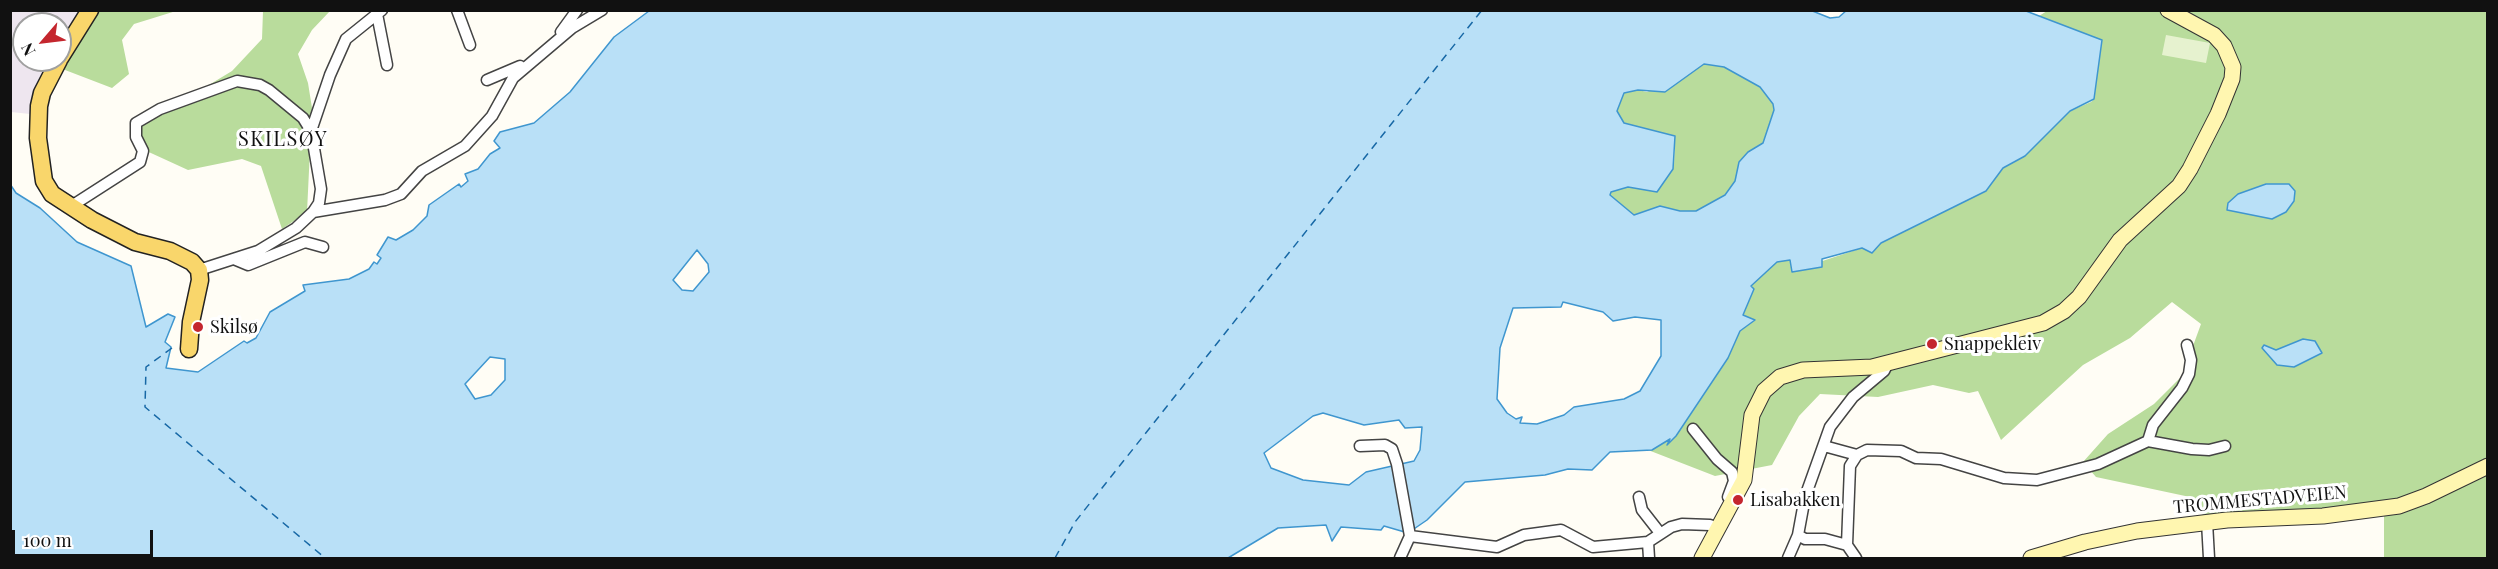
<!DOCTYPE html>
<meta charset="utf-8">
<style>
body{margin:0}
#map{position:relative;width:2498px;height:569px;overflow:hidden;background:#fffdf5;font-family:"Playfair Display",serif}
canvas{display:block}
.frame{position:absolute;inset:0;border:12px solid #111;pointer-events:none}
.north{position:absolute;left:12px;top:12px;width:60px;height:60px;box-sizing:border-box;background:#fff;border:2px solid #a0a0a0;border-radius:50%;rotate:242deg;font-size:16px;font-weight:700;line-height:24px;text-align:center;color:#111}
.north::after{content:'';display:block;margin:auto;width:21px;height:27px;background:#c4262e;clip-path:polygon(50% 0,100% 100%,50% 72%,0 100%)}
.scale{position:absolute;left:12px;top:530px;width:141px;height:27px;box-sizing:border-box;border:3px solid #111;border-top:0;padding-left:8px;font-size:18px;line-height:21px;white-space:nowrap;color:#111;-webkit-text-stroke:4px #fff;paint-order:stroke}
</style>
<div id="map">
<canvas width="2498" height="569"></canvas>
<div class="frame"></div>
<div class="north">N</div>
<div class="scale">100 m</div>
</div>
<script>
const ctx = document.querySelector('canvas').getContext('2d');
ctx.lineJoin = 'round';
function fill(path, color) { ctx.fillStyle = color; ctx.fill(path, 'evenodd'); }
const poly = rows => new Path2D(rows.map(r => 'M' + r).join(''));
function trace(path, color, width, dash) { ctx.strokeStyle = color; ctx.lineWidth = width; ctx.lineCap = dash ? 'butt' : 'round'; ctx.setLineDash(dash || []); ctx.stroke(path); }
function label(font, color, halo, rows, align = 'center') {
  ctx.font = font + ' "Playfair Display",serif'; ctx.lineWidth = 6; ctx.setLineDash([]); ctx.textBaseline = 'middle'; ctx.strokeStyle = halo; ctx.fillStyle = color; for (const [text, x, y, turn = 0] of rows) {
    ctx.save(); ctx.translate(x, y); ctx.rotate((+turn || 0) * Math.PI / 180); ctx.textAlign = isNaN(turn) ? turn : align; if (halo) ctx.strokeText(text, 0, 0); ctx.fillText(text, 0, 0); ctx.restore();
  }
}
const industrial = poly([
 [11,11,81,11,60,54,60,24,24,24,24,60,55,60,34,90,30,114,11,112]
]);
const forest = poly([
 [81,11,176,11,134,24,122,40,129,74,112,88,52,65],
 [263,11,330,11,312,30,298,54,308,83,312,108,307,212,282,229,261,166,242,159,188,170,140,148,136,129,232,71,262,39],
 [2047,11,2487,11,2487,558,2384,558,2384,512,2208,522,2190,497,2096,477,2083,462,2108,434,2154,404,2182,376,2201,324,2172,302,2130,338,2083,365,2001,440,1978,391,1969,393,1933,385,1878,397,1820,394,1799,416,1772,465,1715,476,1648,450,1676,436,1728,358,1740,331,1755,320,1742,316,1754,289,1751,286,1776,262,1791,260,1792,271,1862,248,1872,253,1881,243,1986,191,2003,168,2025,156,2070,111,2091,102,2094,99,2102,40,2039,16],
 [1704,64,1724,67,1760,87,1773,104,1774,110,1763,143,1748,152,1739,162,1735,181,1725,195,1696,211,1680,211,1660,206,1634,215,1610,195,1611,192,1628,187,1657,192,1674,165,1675,136,1624,123,1617,111,1623,93,1638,90,1647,92]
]);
const pitch = poly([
 [2166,35,2210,43,2206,63,2162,55]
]);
const water = poly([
 [1810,10,1830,18,1839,17,1847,10,2026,11,2102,40,2094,99,2070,111,2025,156,2003,168,1986,191,1881,243,1872,253,1862,248,1822,259,1822,267,1792,272,1790,260,1777,262,1751,286,1754,289,1743,315,1755,320,1740,331,1728,358,1676,436,1667,445,1670,439,1652,450,1610,452,1592,470,1568,469,1545,475,1465,482,1427,520,1408,533,1384,526,1381,530,1341,527,1332,541,1326,525,1278,528,1228,558,11,558,10,184,16,193,40,208,77,242,131,266,146,327,168,314,175,317,165,342,171,347,166,368,198,372,244,341,247,343,256,338,270,312,305,291,303,285,349,279,369,269,374,262,377,264,381,258,377,255,388,237,396,240,413,230,427,216,429,205,459,184,461,187,468,181,465,174,478,169,490,154,500,148,494,141,500,132,534,123,570,92,614,37,649,11,1810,10],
 [1704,64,1724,67,1760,87,1773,104,1774,110,1763,143,1748,152,1739,162,1735,181,1725,195,1696,211,1680,211,1660,206,1634,215,1610,195,1611,192,1628,187,1657,192,1673,169,1675,136,1624,123,1617,111,1624,93,1638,90,1665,92,1704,64],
 [697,250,708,264,709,272,693,291,682,290,673,280,697,250],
 [1563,302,1603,312,1613,321,1635,317,1661,320,1661,356,1640,391,1624,399,1574,407,1564,415,1537,424,1520,423,1522,417,1516,419,1507,413,1497,399,1500,348,1513,308,1561,307,1563,302],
 [490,357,505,359,505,380,491,395,475,399,465,384,490,357],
 [1323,413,1364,425,1399,420,1405,428,1422,427,1420,450,1414,461,1366,472,1349,485,1303,480,1271,468,1264,453,1313,416,1323,413],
 [2266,184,2289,184,2295,191,2294,201,2286,212,2272,219,2227,210,2228,203,2238,194,2266,184],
 [2303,339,2315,341,2322,353,2294,367,2277,365,2262,348,2264,345,2276,350,2303,339]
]);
const ferry = poly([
 [172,348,146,367,145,407,325,558],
 [1055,558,1075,522,1482,10]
]);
const street = poly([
 [457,10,470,45],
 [377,14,387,65],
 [561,32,577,10],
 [487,80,520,66],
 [70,207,140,162,143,151,136,137,136,123,160,109,237,81,260,85,269,90,303,118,311,131],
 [313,212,319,203,321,189,311,131,330,75,346,39,382,10],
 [236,260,248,265,305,242,323,247],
 [199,270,258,251,296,228,313,212,385,200,401,194,422,171,465,146,492,116,513,78,572,28,602,10],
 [1693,429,1717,459,1732,472,1734,481,1728,497],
 [2148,441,2192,449,2209,450,2225,446],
 [1360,446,1385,445,1392,449,1397,464,1410,536],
 [1824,446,1857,455],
 [1639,497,1642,510,1660,533],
 [2207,522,2209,558],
 [1798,535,1805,539,1825,539,1847,545],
 [1648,542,1649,558],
 [1400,558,1410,536,1497,547,1524,535,1561,530,1593,547,1648,542,1671,527,1682,524,1710,525,1718,529],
 [1788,558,1798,535,1805,497,1830,427,1853,397,1884,371,1888,363],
 [1856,558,1847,545,1850,466,1857,455,1867,450,1901,451,1916,458,1941,459,2004,478,2037,480,2098,464,2148,441,2153,425,2182,388,2189,374,2191,360,2187,345]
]);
const secondary = poly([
 [1702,558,1744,480,1752,415,1764,391,1780,377,1803,370,1872,367,2043,323,2064,311,2079,297,2120,240,2179,186,2190,169,2218,114,2232,79,2233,67,2224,46,2214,35,2168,10],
 [2031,558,2085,542,2137,531,2227,520,2323,516,2399,506,2426,496,2488,466]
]);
const primary = poly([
 [60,58,90,10],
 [59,60,42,93,39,106,38,138,44,181,52,194,92,220,135,242,170,251,192,262,199,270,200,280,191,322,189,349]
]);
const markers = [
 [198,327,6,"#c4262e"],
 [1932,344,6,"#c4262e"],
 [1738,500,6,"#c4262e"]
];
const poiNames = [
 ["Skilsø",210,327],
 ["Snappekleiv",1944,344],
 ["Lisabakken",1750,500]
];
const streetNames = [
 ["TROMMESTADVEIEN",2260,500,-5]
];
const neighbourhoodNames = [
 ["SKILSØY",283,140]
];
fill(industrial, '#eee6ef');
fill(forest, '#b9dc9c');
fill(pitch, '#e6f2cf');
fill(water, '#b9e0f7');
trace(water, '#3f96cf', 1.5);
trace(ferry, '#1768a6', 1.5, [8, 6]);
trace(street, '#444', 13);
trace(secondary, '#333', 17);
trace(primary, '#222', 19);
trace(street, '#fff', 10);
trace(secondary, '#fff6b0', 15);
trace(primary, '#f9d66b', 16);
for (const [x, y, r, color] of markers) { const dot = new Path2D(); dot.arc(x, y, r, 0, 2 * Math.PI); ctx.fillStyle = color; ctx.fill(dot); trace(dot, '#fff', 2); }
label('18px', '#111', '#fff', poiNames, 'left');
label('18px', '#111', '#fff', streetNames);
ctx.letterSpacing = '1.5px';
label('20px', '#111', '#fff', neighbourhoodNames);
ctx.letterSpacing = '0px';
</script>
